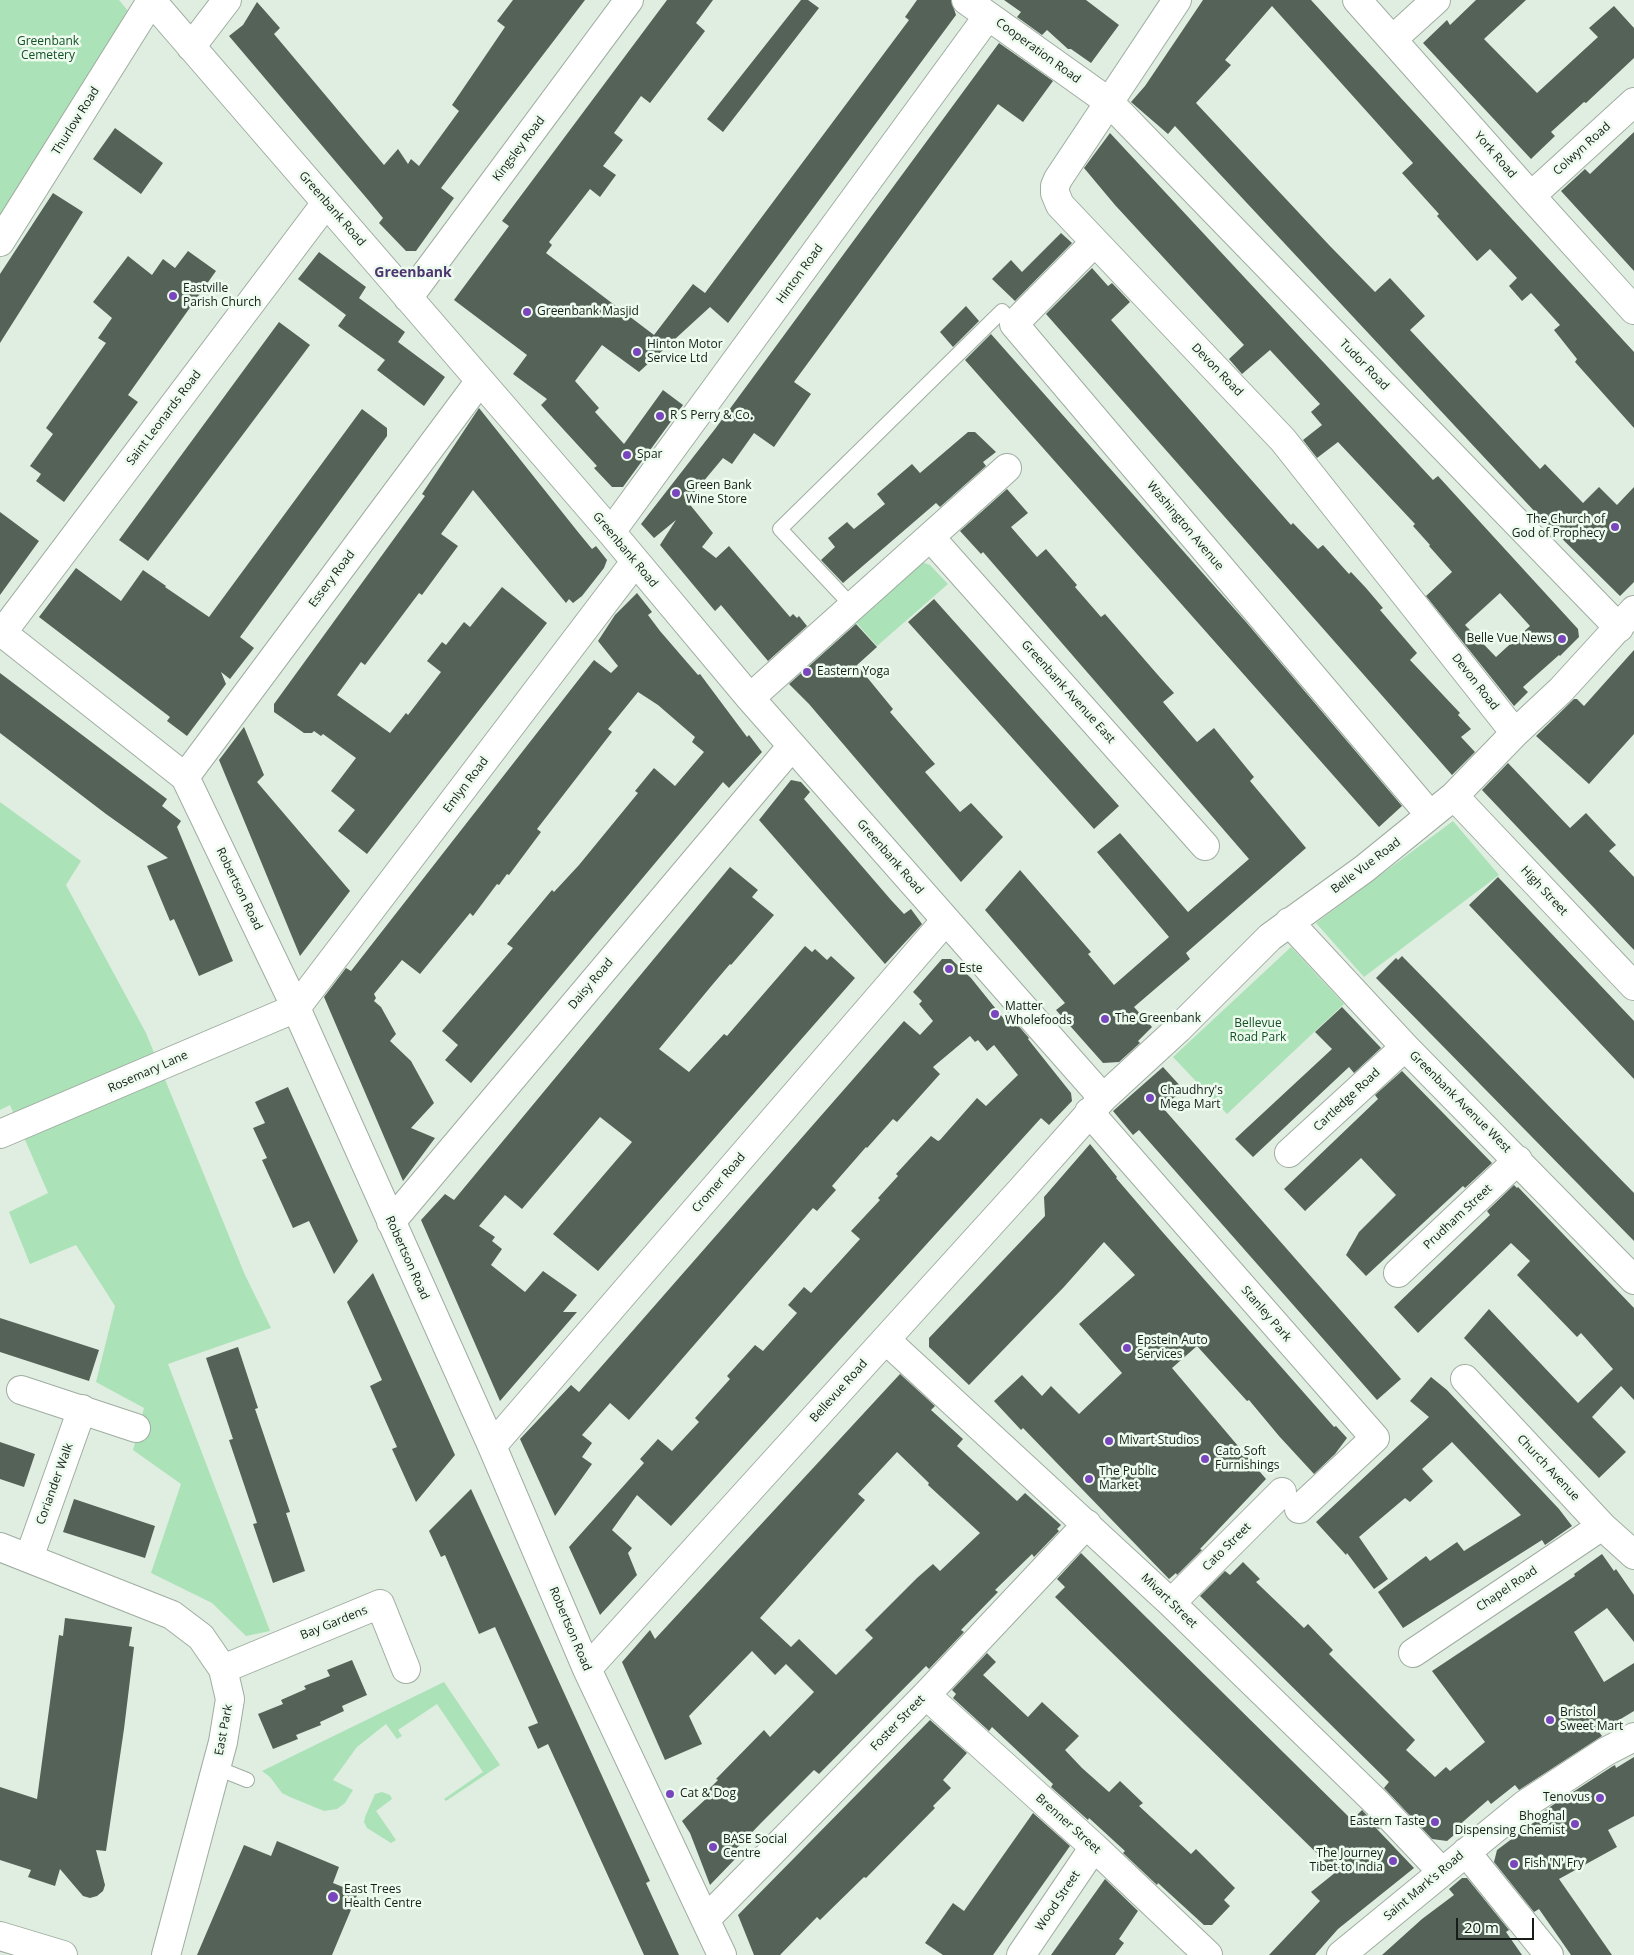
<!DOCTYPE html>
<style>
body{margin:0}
#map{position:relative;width:1634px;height:1955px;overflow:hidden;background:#dfeee1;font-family:"Open Sans",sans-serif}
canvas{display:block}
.scale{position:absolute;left:1456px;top:1918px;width:78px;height:22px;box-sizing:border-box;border:2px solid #171d18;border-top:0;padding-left:6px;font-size:15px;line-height:18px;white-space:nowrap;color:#171d18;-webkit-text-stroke:4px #ecfbee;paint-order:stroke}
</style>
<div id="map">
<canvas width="1634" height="1955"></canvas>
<div class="scale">20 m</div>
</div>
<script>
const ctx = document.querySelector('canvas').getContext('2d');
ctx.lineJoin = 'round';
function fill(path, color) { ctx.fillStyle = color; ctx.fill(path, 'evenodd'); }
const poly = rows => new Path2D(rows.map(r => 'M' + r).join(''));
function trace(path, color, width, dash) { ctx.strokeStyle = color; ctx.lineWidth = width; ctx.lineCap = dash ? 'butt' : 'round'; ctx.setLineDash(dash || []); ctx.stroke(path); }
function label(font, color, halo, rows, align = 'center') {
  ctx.font = font + ' "Open Sans",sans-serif'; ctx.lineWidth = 5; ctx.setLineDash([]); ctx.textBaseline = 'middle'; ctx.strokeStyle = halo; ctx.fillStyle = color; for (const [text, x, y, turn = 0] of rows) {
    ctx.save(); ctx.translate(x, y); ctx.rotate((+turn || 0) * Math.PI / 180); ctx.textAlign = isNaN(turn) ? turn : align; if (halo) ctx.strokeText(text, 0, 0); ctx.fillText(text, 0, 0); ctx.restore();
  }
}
const green = poly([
 [0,0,119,0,128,11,0,219],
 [922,562,930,565,948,584,877,646,852,618],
 [0,802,81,861,66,885,146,1033,245,1275,271,1328,168,1364,270,1631,246,1636,212,1603,151,1573,181,1484,133,1450,144,1408,96,1382,115,1306,76,1245,30,1264,9,1212,48,1193,10,1105,0,1110],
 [1453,821,1499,875,1364,977,1316,923],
 [1291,947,1344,1004,1227,1114,1173,1057],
 [444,1682,500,1765,446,1801,444,1799,483,1772,437,1704,398,1730,402,1736,397,1739,386,1724,357,1747,333,1780,353,1790,345,1803,337,1809,324,1811,290,1797,282,1793,270,1777,262,1771],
 [382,1792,390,1795,392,1799,376,1811,396,1840,391,1843,367,1828,364,1822,365,1817,375,1794]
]);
const building = poly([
 [513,0,585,0,441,188,454,198,416,251,406,251,379,223,383,218,369,201,229,36,243,25,257,2,280,28,274,34,384,165,398,149,408,164,411,159,419,166,459,111,452,105,505,27,497,21],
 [667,0,713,0,696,23,705,31,650,103,641,96,614,133,623,140,603,166,616,175,600,197,590,189,549,242,552,245,546,253,654,335,693,284,705,293,909,20,905,17,917,0,951,0,956,15,728,323,710,307,639,372,602,345,575,381,599,408,595,412,624,444,663,390,683,405,623,487,612,487,594,468,597,466,541,405,547,399,513,374,527,355,454,300,509,226,502,221],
 [801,0,808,0,819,8,723,132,707,119],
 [1004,0,1086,0,1119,25,1091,63,1071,49,1068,49,1047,30,1042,35,1017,17,1021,12],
 [1203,0,1311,0,1634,352,1634,428,1575,362,1577,359,1554,330,1560,325,1531,293,1522,301,1509,286,1517,278,1490,249,1477,261,1437,216,1439,214,1402,173,1413,163,1272,6,1225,60,1231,65,1196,103,1329,245,1375,292,1390,278,1425,316,1410,330,1540,469,1545,464,1583,503,1599,487,1617,505,1634,487,1634,582,1620,596,1537,514,1175,126,1168,134,1131,102,1145,86],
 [1476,0,1526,0,1484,39,1537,93,1598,37,1589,28,1614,6,1634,28,1634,58,1586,103,1584,102,1551,132,1555,136,1531,159,1423,43,1447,20,1450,25],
 [999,43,1053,81,1023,122,998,104,794,382,811,394,774,447,754,433,732,464,723,458,687,501,713,533,702,547,716,558,729,546,790,617,793,614,797,618,799,616,807,626,768,661,721,605,715,611,660,545,676,520,654,538,641,524,715,429],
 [115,128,163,163,141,194,93,159],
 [1634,132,1634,271,1561,191,1585,169,1590,174],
 [1110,133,1433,480,1438,476,1578,629,1579,637,1560,656,1559,655,1523,687,1528,692,1514,706,1426,596,1452,572,1429,546,1430,545,1413,526,1415,524,1338,442,1317,458,1303,440,1322,425,1311,412,1320,404,1270,350,1242,374,1229,359,1244,345,1115,205,1084,168],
 [1500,593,1530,626,1496,657,1465,625],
 [53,193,83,212,0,343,0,274],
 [1061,233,1072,243,1015,301,992,279,1011,260,1022,272],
 [188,251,216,271,128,395,138,402,64,502,36,481,41,474,30,466,53,434,46,428,106,343,98,338,112,318,93,302,128,256,152,275,163,259,175,268],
 [319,252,366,287,359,298,405,332,398,342,445,377,424,406,377,370,385,360,338,326,346,315,298,279],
 [1092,268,1108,286,1112,283,1130,302,1111,320,1291,525,1293,523,1318,549,1323,545,1349,574,1351,572,1366,588,1383,608,1380,610,1417,653,1410,660,1460,713,1458,715,1471,729,1461,737,1475,752,1452,775,1046,314],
 [966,306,979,321,953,347,940,332],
 [279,322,310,345,148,561,119,540],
 [991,334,1246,622,1402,806,1379,827,965,360],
 [479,408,578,532,592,549,596,546,607,560,604,568,582,596,573,603,569,599,566,603,473,490,441,534,458,546,422,595,419,593,365,665,361,662,337,695,390,733,406,713,408,715,441,672,427,661,442,642,446,645,464,622,470,627,502,587,547,623,367,854,338,831,355,810,331,791,356,758,323,734,321,736,314,731,312,733,304,733,274,712,274,704,425,496,422,494],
 [362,409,387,428,387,436,240,637,254,648,230,679,221,672,226,684,187,736,167,721,170,717,39,617,76,568,121,601,143,570,166,586,165,587,209,617],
 [968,432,975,432,996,452,983,462,986,466,940,507,936,503,843,583,821,560,835,547,828,538,847,522,854,529,885,504,877,494,912,464,920,473],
 [1007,489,1028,513,1011,527,1037,557,1046,549,1077,585,1075,587,1101,617,1105,614,1157,674,1174,693,1163,702,1197,742,1214,728,1254,777,1250,781,1306,848,1186,953,1190,959,1134,1007,1152,1027,1138,1041,1140,1043,1119,1062,1103,1063,1056,1010,1065,1003,985,910,1020,870,1091,952,1088,954,1114,985,1169,937,1097,852,1120,833,1188,912,1249,859,983,552,981,554,960,531],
 [0,512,39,541,0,595],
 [637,593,652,612,648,615,660,631,698,675,700,674,747,737,749,735,762,752,729,788,723,782,471,1083,445,1060,458,1045,442,1031,513,948,507,944,552,890,554,892,579,865,638,793,635,791,654,768,675,786,704,752,692,742,695,737,658,705,638,692,608,729,612,732,537,829,541,832,509,875,507,874,499,885,497,884,473,916,470,913,420,974,402,960,374,994,376,998,374,1001,381,1007,396,1034,390,1041,411,1061,434,1103,411,1128,435,1138,403,1181,324,997,346,968,351,971,594,660,611,673,618,666,598,641,615,615],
 [934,599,1119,806,1094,829,908,622],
 [856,624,877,647,857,665,893,709,890,712,935,764,925,772,960,812,971,803,1003,837,961,882,809,704,789,684],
 [1634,650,1634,734,1589,784,1536,736,1574,699,1577,699,1584,706],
 [0,673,167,799,162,806,181,821,177,827,233,961,199,976,174,919,170,921,147,866,168,858,106,814,0,733],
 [244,727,264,775,257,782,350,891,300,956,219,760],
 [1508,763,1570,828,1586,813,1616,845,1609,851,1634,877,1634,950,1482,790],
 [791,780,801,782,810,792,804,799,891,900,904,914,911,909,922,924,885,964,759,820],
 [730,867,758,890,752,897,774,915,731,965,730,964,713,984,659,1049,689,1072,724,1034,727,1036,805,946,812,952,815,949,827,960,831,956,855,978,598,1271,553,1234,632,1142,600,1117,522,1209,505,1195,479,1226,495,1237,492,1241,502,1249,491,1265,525,1292,543,1271,577,1295,563,1312,577,1312,500,1401,421,1220,445,1194,454,1200],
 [1498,877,1634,1021,1634,1079,1469,905],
 [1402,956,1634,1193,1634,1241,1376,978,1396,958,1398,960],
 [942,959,951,959,971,978,1004,1019,1009,1015,1029,1038,1028,1039,1071,1093,1072,1101,1049,1125,1041,1118,671,1526,637,1495,612,1530,632,1548,628,1553,637,1575,600,1615,569,1547,644,1463,640,1459,658,1439,672,1451,699,1422,695,1418,730,1379,727,1376,755,1345,763,1351,797,1313,788,1305,804,1287,811,1293,860,1239,851,1231,880,1200,878,1198,898,1176,896,1174,931,1136,938,1141,940,1140,977,1098,986,1106,1018,1075,994,1045,987,1051,978,1040,975,1042,970,1036,933,1067,940,1074,897,1122,893,1119,867,1148,866,1147,832,1186,836,1190,817,1211,813,1208,629,1420,610,1403,582,1435,592,1443,582,1457,592,1464,555,1516,520,1439,571,1385,579,1392,904,1021,920,1035,933,1021,919,1004,922,1001,913,992],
 [1342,1007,1381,1048,1354,1073,1349,1067,1253,1157,1235,1139,1332,1049,1315,1032],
 [1163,1067,1183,1089,1163,1108,1401,1379,1377,1400,1139,1130,1133,1135,1113,1111],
 [1402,1071,1492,1163,1465,1188,1463,1186,1366,1276,1346,1255,1359,1232,1396,1195,1361,1158,1305,1211,1284,1189,1378,1099,1375,1095],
 [288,1087,358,1241,334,1274,309,1221,293,1228,262,1160,267,1158,253,1128,265,1123,255,1102],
 [1090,1144,1117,1177,1116,1178,1159,1228,1334,1427,1336,1426,1347,1438,1335,1454,1314,1474,1279,1436,1249,1400,1247,1401,1197,1346,1172,1368,1266,1479,1200,1549,1202,1550,1177,1575,1176,1573,1169,1579,1023,1428,1021,1430,994,1401,1022,1375,1042,1396,1051,1386,1079,1414,1122,1373,1079,1324,1135,1275,1104,1242,1063,1288,969,1385,929,1347,929,1338,1045,1216,1044,1197],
 [1514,1185,1517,1188,1518,1187,1634,1308,1634,1400,1621,1386,1592,1417,1626,1452,1599,1478,1464,1338,1489,1309,1578,1403,1613,1369,1581,1333,1577,1337,1517,1275,1530,1261,1511,1243,1418,1333,1394,1307,1490,1215,1487,1211],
 [373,1273,455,1455,416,1502,392,1449,397,1447,370,1386,382,1380,347,1302],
 [0,1318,99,1350,89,1381,0,1352],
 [238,1347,258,1408,255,1409,290,1512,286,1513,305,1571,273,1583,253,1524,257,1523,229,1440,233,1439,206,1358],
 [900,1374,935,1406,931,1410,963,1439,957,1446,1017,1501,1025,1493,1061,1525,1057,1529,1059,1531,1034,1557,1032,1554,995,1590,998,1592,961,1630,964,1632,929,1669,926,1666,819,1774,814,1770,761,1823,735,1850,739,1855,710,1885,690,1833,682,1821,708,1797,705,1793,718,1780,716,1779,764,1730,770,1737,814,1692,786,1664,775,1675,752,1651,689,1716,702,1744,665,1760,622,1662,650,1630,655,1639],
 [897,1452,929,1483,928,1485,980,1533,940,1571,933,1564,917,1578,865,1630,873,1638,836,1675,799,1639,791,1647,760,1618,865,1500,858,1494],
 [1431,1377,1447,1390,1559,1509,1572,1526,1545,1545,1542,1540,1403,1628,1378,1592,1426,1556,1430,1561,1457,1542,1464,1551,1521,1515,1452,1442,1422,1469,1433,1481,1410,1502,1405,1498,1359,1537,1388,1579,1374,1589,1347,1553,1346,1555,1316,1522,1429,1417,1410,1401],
 [0,1442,35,1454,24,1487,0,1479],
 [471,1489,650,1881,646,1883,679,1955,644,1955,548,1744,538,1749,528,1727,538,1723,495,1627,479,1634,445,1555,441,1557,429,1531],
 [74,1499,155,1526,145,1558,63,1532],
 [1081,1553,1352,1820,1362,1810,1380,1829,1376,1828,1414,1868,1338,1929,1315,1955,1269,1955,1320,1901,1311,1892,1336,1872,1055,1597,1065,1587,1057,1579],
 [1602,1554,1614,1571,1616,1569,1634,1595,1634,1642,1607,1608,1574,1632,1604,1682,1634,1663,1634,1711,1599,1732,1602,1736,1519,1790,1515,1785,1491,1804,1488,1800,1457,1827,1460,1830,1447,1841,1432,1839,1384,1788,1389,1782,1200,1596,1225,1571,1230,1575,1243,1562,1260,1579,1256,1582,1304,1628,1308,1624,1333,1650,1329,1654,1415,1740,1406,1750,1435,1777,1446,1767,1450,1771,1485,1742,1432,1671,1575,1576,1574,1574],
 [65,1618,132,1627,129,1646,134,1647,124,1729,106,1851,96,1850,105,1885,103,1891,97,1896,90,1898,83,1896,60,1869,55,1886,28,1877,31,1870,0,1860,0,1787,37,1799,59,1635,63,1636],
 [987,1653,996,1662,983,1675,1028,1717,1042,1702,1079,1736,1065,1750,1082,1768,1109,1792,1120,1781,1143,1803,1139,1806,1191,1854,1196,1849,1235,1888,1224,1900,1230,1906,1212,1925,1204,1925,1158,1883,1157,1885,1123,1853,1125,1851,1089,1818,1088,1820,1051,1787,1053,1784,992,1727,989,1731,953,1698,956,1694,952,1690],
 [352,1660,367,1695,342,1706,344,1711,320,1722,321,1725,296,1735,298,1739,273,1749,258,1714,283,1704,281,1700,306,1689,304,1686,330,1676,327,1670],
 [930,1720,967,1753,943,1780,951,1788,933,1806,935,1808,866,1878,864,1877,820,1920,817,1917,780,1955,754,1955,738,1915],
 [1634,1757,1634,1816,1608,1830,1617,1847,1559,1879,1612,1955,1571,1955,1539,1909,1534,1912,1494,1862,1497,1850,1541,1817,1539,1814,1613,1766,1615,1765,1616,1768],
 [1033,1813,1070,1846,993,1955,943,1955,925,1943,953,1903,964,1911],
 [277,1841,339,1867,333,1883,358,1893,332,1955,197,1955,244,1845,271,1856],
 [1462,1878,1467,1878,1509,1930,1506,1932,1522,1955,1382,1955,1422,1919,1454,1895,1449,1889],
 [1105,1879,1138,1911,1119,1939,1124,1943,1115,1955,1051,1955]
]);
const service = poly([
 [853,607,780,529,1002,311,1014,324],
 [217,1768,247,1780]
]);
const minor = poly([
 [151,0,611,532,750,698,1103,1098],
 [966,0,1109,102,1619,628],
 [1177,0,1058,179,1055,186,1055,193,1060,205,1283,440,1515,733],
 [1357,0,1531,196,1634,310],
 [1393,39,1436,0],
 [191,47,227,0],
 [1531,196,1634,102],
 [0,242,151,1],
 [1094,243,1014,324,1430,815],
 [408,298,629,0],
 [611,532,988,16],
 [931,538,1205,846],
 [0,631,185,777,296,1008,492,1446,587,1669,722,1955],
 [2,633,326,203],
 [750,698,1007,468],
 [185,777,479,382],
 [1454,796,1634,986],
 [1289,922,1405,1047,1634,1280],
 [1089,1112,1375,1438,1299,1509],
 [0,1134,296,1008,635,562],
 [1289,1153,1405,1047],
 [391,1222,792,746],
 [1398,1273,1518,1160],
 [886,1340,1171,1603,1377,1803,1442,1872],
 [1465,1379,1602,1526,1634,1555],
 [21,1390,136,1428],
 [492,1446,946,920],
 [0,1547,172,1615,201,1637,223,1669,230,1699,223,1742,166,1955],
 [29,1558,82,1409],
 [1171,1603,1282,1492],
 [1413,1653,1602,1526],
 [223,1669,380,1604,406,1669],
 [587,1669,1023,1188,1103,1098,1178,1029,1270,937,1364,869,1454,796,1515,733,1561,690,1634,610],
 [926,1695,1094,1847,1208,1955],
 [1466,1852,1549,1955],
 [706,1919,926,1695,1087,1524],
 [1021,1955,1094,1847],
 [1341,1955,1524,1805,1605,1752,1634,1737]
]);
const primary = poly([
 [0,1936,63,1955]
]);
const markers = [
 [173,296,5,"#7a46bd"],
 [527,312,5,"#7a46bd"],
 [637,352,5,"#7a46bd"],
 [660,416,5,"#7a46bd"],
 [627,455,5,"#7a46bd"],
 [676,493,5,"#7a46bd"],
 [1615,527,5,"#7a46bd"],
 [1562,639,5,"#7a46bd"],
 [807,672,5,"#7a46bd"],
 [949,969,5,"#7a46bd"],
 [995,1014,5,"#7a46bd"],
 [1105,1019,5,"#7a46bd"],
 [1150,1098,5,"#7a46bd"],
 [1127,1348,5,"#7a46bd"],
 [1109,1441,5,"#7a46bd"],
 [1205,1459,5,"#7a46bd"],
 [1089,1479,5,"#7a46bd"],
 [1550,1720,5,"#7a46bd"],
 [670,1794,5,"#7a46bd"],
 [1600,1798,5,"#7a46bd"],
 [1435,1822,5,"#7a46bd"],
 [1575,1824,5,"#7a46bd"],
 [713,1847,5,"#7a46bd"],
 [1393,1861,5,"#7a46bd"],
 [1514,1864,5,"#7a46bd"],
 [333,1897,6,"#7a46bd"]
];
const parkNames = [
 ["Greenbank",48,42],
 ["Cemetery",48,56],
 ["Bellevue",1258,1024],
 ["Road Park",1258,1038]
];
const streetNames = [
 ["Cooperation Road",1038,51,36],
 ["Thurlow Road",76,121,-58],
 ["Kingsley Road",519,149,-53],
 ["Colwyn Road",1582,149,-42],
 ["York Road",1495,155,49],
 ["Greenbank Road",332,209,49],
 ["Hinton Road",800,274,-54],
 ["Tudor Road",1364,365,46],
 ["Devon Road",1217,370,46],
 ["Saint Leonards Road",164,418,-53],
 ["Washington Avenue",1185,526,50],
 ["Greenbank Road",625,550,50],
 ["Essery Road",332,579,-53],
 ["Devon Road",1475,682,52],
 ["Greenbank Avenue East",1068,692,48],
 ["Emlyn Road",466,785,-53],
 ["Greenbank Road",890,857,49],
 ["Belle Vue Road",1366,866,-37],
 ["Robertson Road",239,889,64],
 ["High Street",1544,891,47],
 ["Daisy Road",591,984,-50],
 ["Rosemary Lane",148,1072,-24],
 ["Cartledge Road",1347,1100,-43],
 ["Greenbank Avenue West",1460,1102,45],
 ["Cromer Road",719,1183,-49],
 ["Prudham Street",1458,1217,-43],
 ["Robertson Road",407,1258,66],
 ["Stanley Park",1266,1314,49],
 ["Bellevue Road",839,1391,-48],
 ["Church Avenue",1548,1468,47],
 ["Coriander Walk",55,1484,-70],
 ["Cato Street",1227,1547,-45],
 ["Chapel Road",1507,1589,-34],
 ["Mivart Street",1169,1601,44],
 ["Bay Gardens",334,1623,-22],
 ["Robertson Road",570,1629,67],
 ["Foster Street",898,1723,-46],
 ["East Park",224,1730,-79],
 ["Brenner Street",1068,1824,42],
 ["Saint Mark's Road",1424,1886,-40],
 ["Wood Street",1058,1901,-56]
];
const poiNames = [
 ["Eastville",183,289],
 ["Parish Church",183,303],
 ["Greenbank Masjid",537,312],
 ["Hinton Motor",647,345],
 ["Service Ltd",647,359],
 ["R S Perry & Co.",670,416],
 ["Spar",637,455],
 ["Green Bank",686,486],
 ["Wine Store",686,500],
 ["The Church of",1605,520,"right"],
 ["God of Prophecy",1605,534,"right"],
 ["Belle Vue News",1552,639,"right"],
 ["Eastern Yoga",817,672],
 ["Este",959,969],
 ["Matter",1005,1007],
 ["Wholefoods",1005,1021],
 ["The Greenbank",1115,1019],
 ["Chaudhry's",1160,1091],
 ["Mega Mart",1160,1105],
 ["Epstein Auto",1137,1341],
 ["Services",1137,1355],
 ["Mivart Studios",1119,1441],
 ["Cato Soft",1215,1452],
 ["Furnishings",1215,1466],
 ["The Public",1099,1472],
 ["Market",1099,1486],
 ["Bristol",1560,1713],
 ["Sweet Mart",1560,1727],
 ["Cat & Dog",680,1794],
 ["Tenovus",1590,1798,"right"],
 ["Bhoghal",1565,1817,"right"],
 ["Dispensing Chemist",1565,1831,"right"],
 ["Eastern Taste",1425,1822,"right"],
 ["BASE Social",723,1840],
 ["Centre",723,1854],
 ["The Journey",1383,1854,"right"],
 ["Tibet to India",1383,1868,"right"],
 ["Fish 'N' Fry",1524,1864],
 ["East Trees",344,1890],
 ["Health Centre",344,1904]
];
const neighbourhoodNames = [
 ["Greenbank",413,273]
];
fill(green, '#ace2b7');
fill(building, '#556257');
trace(service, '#9fada1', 16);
trace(minor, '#9fada1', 30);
trace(primary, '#9fada1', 30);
trace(service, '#fff', 14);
trace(minor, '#fff', 28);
trace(primary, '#fff', 28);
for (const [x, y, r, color] of markers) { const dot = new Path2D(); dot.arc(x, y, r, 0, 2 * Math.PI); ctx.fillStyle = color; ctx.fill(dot); trace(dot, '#ecfbee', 2); }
label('12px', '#144f27', '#ecfbee', parkNames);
label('12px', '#171d18', '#ecfbee', streetNames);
label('12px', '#171d18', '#ecfbee', poiNames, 'left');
label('bold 14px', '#4c3570', '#ecfbee', neighbourhoodNames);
</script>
